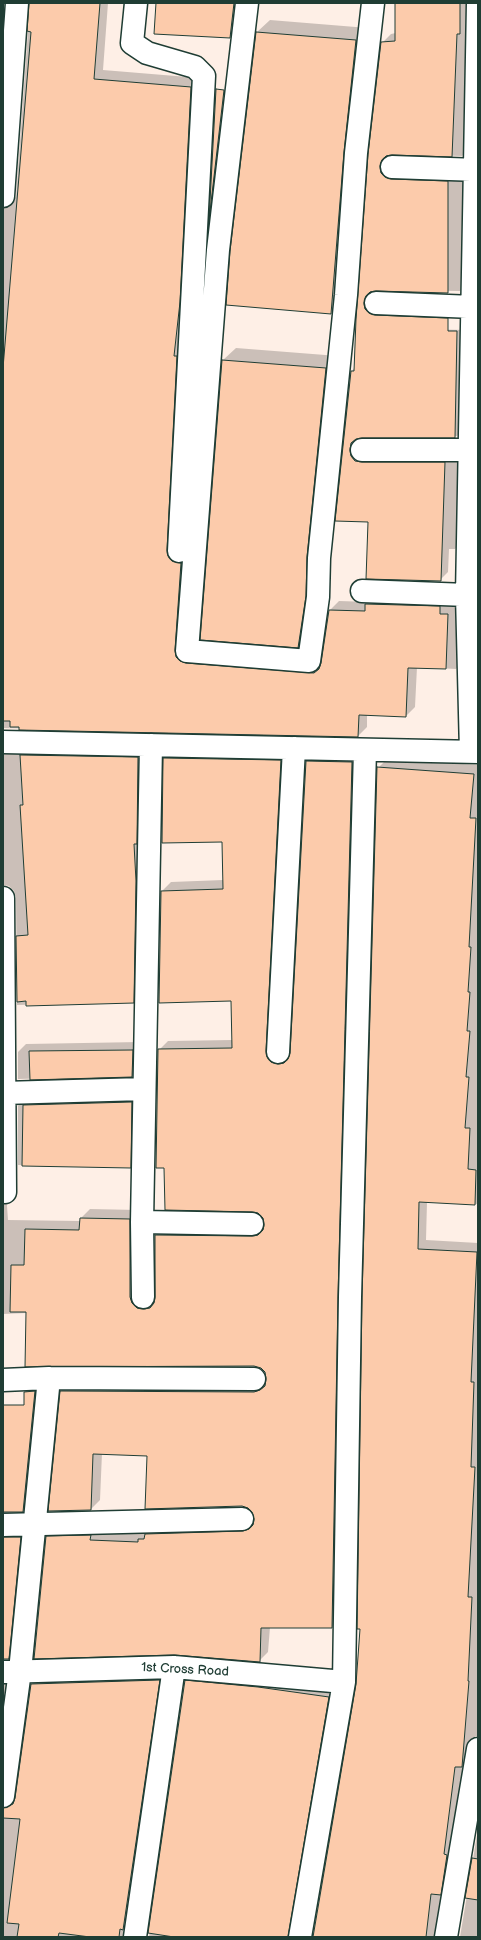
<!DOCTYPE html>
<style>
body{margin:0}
#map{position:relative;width:481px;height:1940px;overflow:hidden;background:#feefe6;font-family:"Balsamiq Sans",sans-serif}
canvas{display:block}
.frame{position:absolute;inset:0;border:4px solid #1f3d34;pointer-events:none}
</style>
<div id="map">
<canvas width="481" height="1940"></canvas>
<div class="frame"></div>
</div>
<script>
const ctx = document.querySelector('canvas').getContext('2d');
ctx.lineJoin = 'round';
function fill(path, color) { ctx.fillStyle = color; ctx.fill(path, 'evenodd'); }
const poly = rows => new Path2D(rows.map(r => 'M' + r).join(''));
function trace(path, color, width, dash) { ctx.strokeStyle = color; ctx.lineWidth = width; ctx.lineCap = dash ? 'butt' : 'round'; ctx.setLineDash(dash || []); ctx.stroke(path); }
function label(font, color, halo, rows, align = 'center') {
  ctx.font = font + ' "Balsamiq Sans",sans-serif'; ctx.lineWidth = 4; ctx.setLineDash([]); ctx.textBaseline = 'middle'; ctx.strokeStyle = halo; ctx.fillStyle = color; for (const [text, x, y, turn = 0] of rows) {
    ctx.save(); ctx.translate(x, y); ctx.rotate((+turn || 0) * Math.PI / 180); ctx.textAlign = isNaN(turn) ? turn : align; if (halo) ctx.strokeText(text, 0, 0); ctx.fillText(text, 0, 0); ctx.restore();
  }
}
const shadow = poly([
 [3,3,13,3,3,134],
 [30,3,108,3,103,70,200,78,190,554,183,640,318,665,322,664,330,610,339,601,464,605,465,659,456,669,417,667,415,707,406,716,367,715,367,727,358,736,3,728,3,195,12,200,16,197],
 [157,3,242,3,239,28,230,37],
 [396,3,474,3,471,147,462,156,392,154,388,156,390,164,471,173,469,282,460,291,376,290,382,43,391,34,396,33],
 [270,20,368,28,340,300,328,313,257,32],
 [365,328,467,330,465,428,457,436,362,436,358,438,357,441,465,455,463,541,455,549,449,549,448,572,440,580,369,521,336,520,352,371,355,367],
 [236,348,338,356,311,634,298,647,223,360],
 [3,741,147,749,142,993,133,1002,17,1005,16,897,14,891,9,886,3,885],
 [173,749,290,752,287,1056,291,1055,307,761,316,752,361,753,341,1618,332,1627,270,1627,268,1652,259,1661,47,1537,56,1528,145,1533,155,1525,255,1522,253,1512,248,1507,148,1455,102,1453,100,1500,91,1509,61,1391,70,1382,264,1383,267,1382,266,1372,261,1368,27,1313,3,1314,3,1186,6,1192,8,1220,81,1221,81,1218,90,1209,138,1210,153,1301,156,1300,156,1235,165,1226,265,1227,264,1217,159,1050,168,1041,232,1040,232,1000,160,1002,162,891,171,882,223,880,223,841,164,758],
 [387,759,478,765,478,1204,427,1202,426,1240,478,1243,478,1736,475,1736,442,1925,447,1937,314,1937,357,1682,361,1628,378,768],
 [140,1042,140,1068,132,1076,18,1079,18,1052,26,1044],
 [139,1094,138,1159,130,1167,18,1165,18,1106,26,1097],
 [44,1382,32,1502,23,1511,3,1513,3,1500,22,1500,25,1392,34,1383],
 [3,1524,29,1528,17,1649,8,1658,3,1659],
 [3,1671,14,1675,3,1758],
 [168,1671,136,1937,3,1937,3,1795,11,1800,16,1799,32,1684,41,1675],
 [195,1672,337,1688,301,1937,149,1937,186,1681],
 [478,1829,478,1937,460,1937]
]);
const building = poly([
 [29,3,100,3,94,79,191,87,180,302,174,356,177,356,167,550,168,556,172,561,181,563,175,650,176,657,180,661,186,663,314,673,319,669,321,663,329,610,365,611,365,604,440,606,440,614,448,614,446,669,408,668,406,717,359,715,358,737,19,730,19,727,10,727,10,721,3,721,3,368,31,32,27,31,29,3],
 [156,3,234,3,230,38,154,34,156,3],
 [395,3,460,3,460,34,457,34,452,157,392,155,386,156,382,160,380,166,381,173,385,177,391,179,448,181,448,293,376,291,370,292,366,296,364,303,365,309,369,313,375,315,448,318,448,331,457,331,455,438,362,438,356,439,351,443,350,450,351,456,355,461,362,462,445,462,441,581,366,579,368,522,335,521,351,371,354,371,356,319,368,154,381,42,395,41,395,3],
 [256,32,356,40,344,152,331,314,226,305,230,251,256,32],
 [216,89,224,90,209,220,216,89],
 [222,360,326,368,307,557,306,596,298,648,200,640,222,360],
 [20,755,138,757,137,844,134,844,136,881,134,1003,26,1006,26,1001,17,1002,16,936,28,935,20,805,23,805,20,755],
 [163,758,281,760,266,1051,267,1057,271,1062,278,1064,284,1063,288,1059,290,1053,306,761,352,762,338,1297,332,1628,261,1628,260,1662,174,1655,34,1659,46,1536,91,1535,90,1540,138,1542,138,1539,144,1539,145,1534,243,1531,249,1529,253,1525,254,1519,252,1512,248,1508,242,1506,145,1509,147,1456,93,1454,91,1510,48,1511,60,1391,254,1392,260,1390,265,1386,266,1379,265,1372,261,1368,254,1366,25,1367,26,1312,10,1312,11,1265,24,1265,25,1229,79,1230,80,1218,130,1219,130,1297,132,1303,137,1308,144,1309,150,1308,154,1303,155,1297,155,1235,252,1236,258,1235,263,1230,264,1225,263,1218,258,1213,252,1212,165,1210,164,1168,156,1168,158,1049,232,1048,231,1001,159,1003,161,891,223,889,222,842,162,843,163,758],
 [377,767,474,774,470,818,476,818,469,947,471,947,468,992,470,992,467,1031,470,1031,466,1077,469,1077,465,1128,470,1128,468,1169,476,1170,475,1205,419,1202,418,1249,477,1252,471,1382,474,1382,471,1467,475,1467,468,1597,472,1597,468,1681,469,1681,462,1767,455,1767,444,1854,447,1855,441,1895,431,1894,426,1937,313,1937,356,1684,360,1629,357,1629,362,1297,377,767],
 [133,1050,132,1077,30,1080,29,1051,133,1050],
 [132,1102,131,1168,22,1166,23,1105,132,1102],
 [35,1391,23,1512,3,1512,3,1405,24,1405,24,1392,35,1391],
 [3,1537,21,1537,9,1659,3,1659,3,1537],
 [160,1680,123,1930,120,1929,119,1937,90,1937,59,1933,58,1937,17,1937,19,1924,7,1923,20,1819,3,1818,3,1808,13,1804,15,1798,31,1684,160,1680],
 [185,1680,258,1687,329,1697,288,1937,174,1937,148,1933,185,1680],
 [472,1858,478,1859,478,1900,465,1898,472,1858]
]);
const minor = poly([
 [136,3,132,43,147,53,195,67,204,76,179,551],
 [247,3,218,250,187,651,309,661,318,597,319,558,346,295,356,153,373,3],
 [392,167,478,170],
 [3,196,17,3],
 [376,303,473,307],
 [362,450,469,450],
 [362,591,467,595],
 [3,742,478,752],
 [471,752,467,595,478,3],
 [3,898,5,1192],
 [278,1052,294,748],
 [3,1093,144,1089],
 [142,1222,151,745],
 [143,1297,142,1222,252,1224],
 [3,1380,49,1378,254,1379],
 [3,1525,242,1519],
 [3,1672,174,1667,344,1682],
 [3,1796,20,1671,49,1378],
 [135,1937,174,1667],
 [300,1937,344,1682,350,1297,365,750],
 [446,1937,478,1749]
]);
const streetNames = [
 ["1st Cross Road",185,1670,3]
];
fill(shadow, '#0003');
fill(building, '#fccbab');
trace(building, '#1f3d34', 1);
trace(minor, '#1f3d34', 25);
trace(minor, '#fff', 22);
label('13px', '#1f3d34', '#fff', streetNames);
</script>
